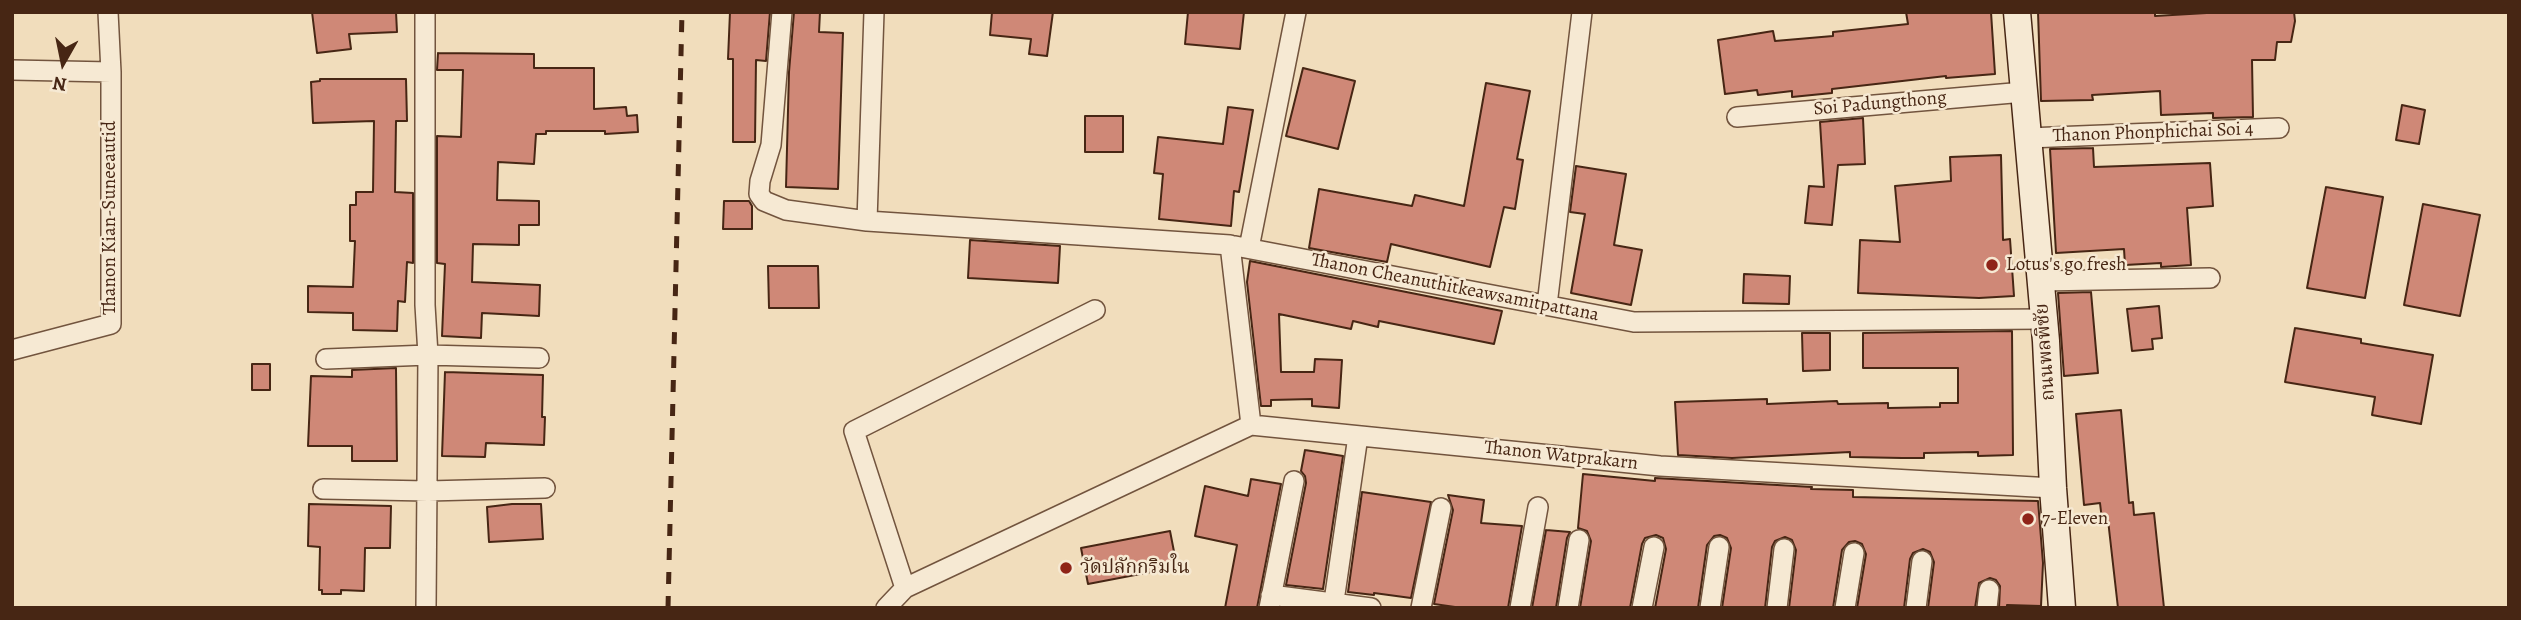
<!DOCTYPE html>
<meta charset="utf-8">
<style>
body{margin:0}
#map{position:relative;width:2521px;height:620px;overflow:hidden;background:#f1ddbc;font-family:Alegreya,serif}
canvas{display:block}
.frame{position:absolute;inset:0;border:14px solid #472614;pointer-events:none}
.north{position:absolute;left:28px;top:28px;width:70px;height:70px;-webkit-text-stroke:5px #f6e9d3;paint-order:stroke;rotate:189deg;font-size:19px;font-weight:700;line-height:28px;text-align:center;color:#472614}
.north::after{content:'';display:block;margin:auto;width:24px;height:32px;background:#472614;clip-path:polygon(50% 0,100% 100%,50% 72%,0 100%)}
</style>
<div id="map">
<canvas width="2521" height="620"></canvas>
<div class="frame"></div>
<div class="north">N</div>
</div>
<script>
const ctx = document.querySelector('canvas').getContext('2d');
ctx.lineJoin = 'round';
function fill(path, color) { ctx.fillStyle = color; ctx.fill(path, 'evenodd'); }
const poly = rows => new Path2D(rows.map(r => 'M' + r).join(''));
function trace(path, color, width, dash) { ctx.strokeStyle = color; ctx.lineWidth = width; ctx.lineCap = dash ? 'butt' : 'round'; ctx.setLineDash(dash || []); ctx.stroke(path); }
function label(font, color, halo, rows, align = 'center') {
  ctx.font = font + ' Alegreya,"Noto Serif Thai",serif'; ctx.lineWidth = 5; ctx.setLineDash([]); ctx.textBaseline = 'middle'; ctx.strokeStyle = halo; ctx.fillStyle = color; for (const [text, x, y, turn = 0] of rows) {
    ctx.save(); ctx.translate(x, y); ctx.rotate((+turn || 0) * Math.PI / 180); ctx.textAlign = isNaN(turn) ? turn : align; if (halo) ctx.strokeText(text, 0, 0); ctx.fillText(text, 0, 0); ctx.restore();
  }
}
const building = poly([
 [312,12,396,12,397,32,349,34,351,49,317,53,312,12],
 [730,12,770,12,766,61,756,60,755,142,733,142,733,59,728,59,730,12],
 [794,12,820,12,819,32,843,33,838,189,786,187,789,72,794,12],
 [992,12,1053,12,1047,56,1029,54,1031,39,990,35,992,12],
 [1188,12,1244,12,1240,49,1185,44,1188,12],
 [1906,12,1991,12,1995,74,1946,78,1946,76,1832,89,1832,93,1792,97,1792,91,1758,95,1757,90,1725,94,1718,40,1773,31,1775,41,1833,36,1833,32,1908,24,1906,12],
 [2038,12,2155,12,2155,16,2224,12,2294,12,2295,21,2291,42,2277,42,2275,60,2252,60,2253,117,2213,118,2213,113,2161,115,2160,91,2092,95,2093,100,2041,101,2038,12],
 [438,53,534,54,534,68,594,68,594,109,626,107,627,116,637,115,638,132,605,134,605,131,546,131,546,134,536,134,534,164,498,162,497,200,539,201,539,225,519,225,519,245,473,244,472,282,540,285,539,316,482,313,481,338,442,336,445,264,437,263,437,136,461,137,463,70,437,70,438,53],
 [1303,68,1355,81,1338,149,1286,136,1303,68],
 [320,79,406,79,407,121,396,121,395,192,413,193,413,263,407,262,405,302,398,301,397,331,353,330,353,313,308,312,308,286,353,287,355,241,350,241,350,205,356,205,356,192,373,192,374,121,313,123,311,82,320,81,320,79],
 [1486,83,1530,91,1517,159,1523,160,1515,209,1504,207,1490,267,1391,244,1387,262,1309,248,1319,189,1412,206,1415,195,1464,206,1486,83],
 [2402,105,2425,110,2419,144,2396,140,2402,105],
 [1228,107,1253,110,1239,192,1234,191,1231,226,1159,219,1163,174,1154,173,1158,137,1223,144,1228,107],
 [1085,116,1123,116,1123,152,1085,152,1085,116],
 [1863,118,1865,164,1838,165,1832,225,1805,223,1809,186,1824,187,1820,122,1863,118],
 [2093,148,2094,167,2210,163,2213,206,2187,208,2191,265,2161,267,2161,263,2125,265,2124,249,2056,253,2050,149,2093,148],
 [2001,155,2003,240,2010,239,2014,296,1979,298,1858,293,1860,240,1900,242,1895,186,1951,181,1950,157,2001,155],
 [1576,166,1626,174,1614,245,1642,250,1631,305,1571,293,1585,214,1570,212,1576,166],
 [2326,187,2383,197,2365,298,2307,288,2326,187],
 [724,201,749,201,752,206,752,229,723,229,724,201],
 [2423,204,2480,215,2460,316,2404,305,2423,204],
 [970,240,1060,246,1058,283,968,278,970,240],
 [1250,261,1502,311,1494,344,1379,321,1378,327,1353,321,1351,329,1279,314,1281,372,1314,372,1315,359,1342,360,1339,408,1312,406,1312,399,1271,400,1271,406,1261,406,1247,282,1250,261],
 [768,266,818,266,819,308,769,308,768,266],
 [1744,274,1790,276,1789,304,1743,303,1744,274],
 [2091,292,2098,373,2064,376,2058,293,2091,292],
 [2159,306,2162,338,2152,339,2153,349,2132,351,2127,309,2159,306],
 [2295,328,2361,339,2361,343,2433,355,2421,424,2372,415,2375,397,2285,382,2295,328],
 [2012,331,2013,455,1978,456,1978,452,1924,453,1924,458,1902,458,1850,457,1850,452,1732,458,1678,455,1675,402,1767,399,1767,404,1837,401,1838,404,1888,403,1888,408,1940,407,1940,403,1958,403,1958,368,1863,368,1863,333,2012,331],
 [1802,333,1830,333,1830,370,1803,371,1802,333],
 [252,364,270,364,270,390,252,390,252,364],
 [396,368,397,461,352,461,352,446,308,446,311,376,352,377,352,370,396,368],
 [445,372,543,375,542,417,545,417,544,445,486,443,485,457,442,456,445,372],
 [2121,410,2129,503,2133,502,2134,515,2154,513,2164,608,2118,608,2108,520,2102,520,2100,503,2084,505,2076,414,2121,410],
 [1305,450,1343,456,1323,589,1286,585,1306,483,1305,476,1301,471,1305,450],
 [1583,474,1655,481,1655,478,1812,487,1811,489,1853,490,1853,497,2038,501,2043,563,2041,606,2007,605,2007,608,1999,608,2000,586,1996,580,1990,578,1979,583,1975,608,1928,608,1934,562,1930,552,1923,549,1913,553,1910,559,1904,608,1857,608,1866,554,1862,544,1855,541,1849,542,1842,550,1833,608,1789,608,1796,550,1792,540,1785,537,1775,541,1772,547,1765,608,1722,608,1731,548,1727,538,1720,535,1714,536,1707,545,1698,608,1655,608,1666,549,1663,538,1656,535,1645,538,1642,544,1630,608,1580,608,1591,541,1587,531,1578,528,1583,474],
 [1251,479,1281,484,1257,608,1225,608,1237,545,1195,536,1205,486,1248,496,1251,479],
 [1362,492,1431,502,1411,598,1374,593,1374,595,1348,592,1362,492],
 [1448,495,1484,500,1481,523,1522,526,1508,608,1462,608,1434,604,1453,510,1448,495],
 [309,504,391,506,390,548,365,548,364,591,341,590,341,594,322,594,322,590,319,590,320,547,308,546,309,504],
 [512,504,541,504,543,539,489,542,487,507,512,504],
 [1546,530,1570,532,1567,538,1556,608,1532,608,1546,530],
 [1170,531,1177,567,1088,584,1081,548,1170,531]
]);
const street = poly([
 [425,12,425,305,428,355,426,608],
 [782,12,771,145,760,181,759,194,764,201,786,210,867,221,1230,245,1634,322,2045,319],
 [12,70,111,72],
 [1737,117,2024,92],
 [2028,138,2279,128],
 [867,221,874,12],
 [1230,245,1251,425,1660,466,2053,488],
 [1249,248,1296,12],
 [2041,281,2210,278],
 [1547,305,1582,12],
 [12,350,111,324,111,72,108,12],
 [326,359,428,355,539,358],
 [323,489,428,491,545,488],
 [905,588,854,431,1095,310],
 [1271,595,1371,608],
 [886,608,905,588,1251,425],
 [1269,608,1294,481],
 [1333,608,1358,436],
 [1421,608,1441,508],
 [1520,608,1538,507],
 [1568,608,1579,540],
 [1642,608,1654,547],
 [1710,608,1719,547],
 [1777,608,1784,549],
 [1845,608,1854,553],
 [1916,608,1922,561],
 [1987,608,1989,590]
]);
const secondary = poly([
 [2017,12,2046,341,2053,488,2062,608]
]);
const rail = poly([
 [668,608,682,12]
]);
const markers = [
 [1992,265,7,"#8f2418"],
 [2028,519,7,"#8f2418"],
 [1066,568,7,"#8f2418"]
];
const streetNames = [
 ["Soi Padungthong",1880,104,-5],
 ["Thanon Phonphichai Soi 4",2153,133,-2],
 ["Thanon Kian-Suneeautid",110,218,-90],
 ["Thanon Cheanuthitkeawsamitpattana",1455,288,11],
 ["ถนนพลพิชัย",2046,352,-94],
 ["Thanon Watprakarn",1561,456,6]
];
const poiNames = [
 ["Lotus's go fresh",2006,265],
 ["7-Eleven",2042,519],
 ["วัดปลักกริมใน",1080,568]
];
fill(building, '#cf8877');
trace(building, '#472614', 2);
trace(street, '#72543e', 22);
trace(secondary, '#472614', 29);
trace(street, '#f6e9d3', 19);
trace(secondary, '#f6e9d3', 26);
trace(rail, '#472614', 5, [12, 12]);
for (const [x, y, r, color] of markers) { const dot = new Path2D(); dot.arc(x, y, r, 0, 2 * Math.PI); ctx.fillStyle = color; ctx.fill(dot); trace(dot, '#f6e9d3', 2.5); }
label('19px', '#472614', '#f6e9d3', streetNames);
label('19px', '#472614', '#f6e9d3', poiNames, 'left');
</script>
